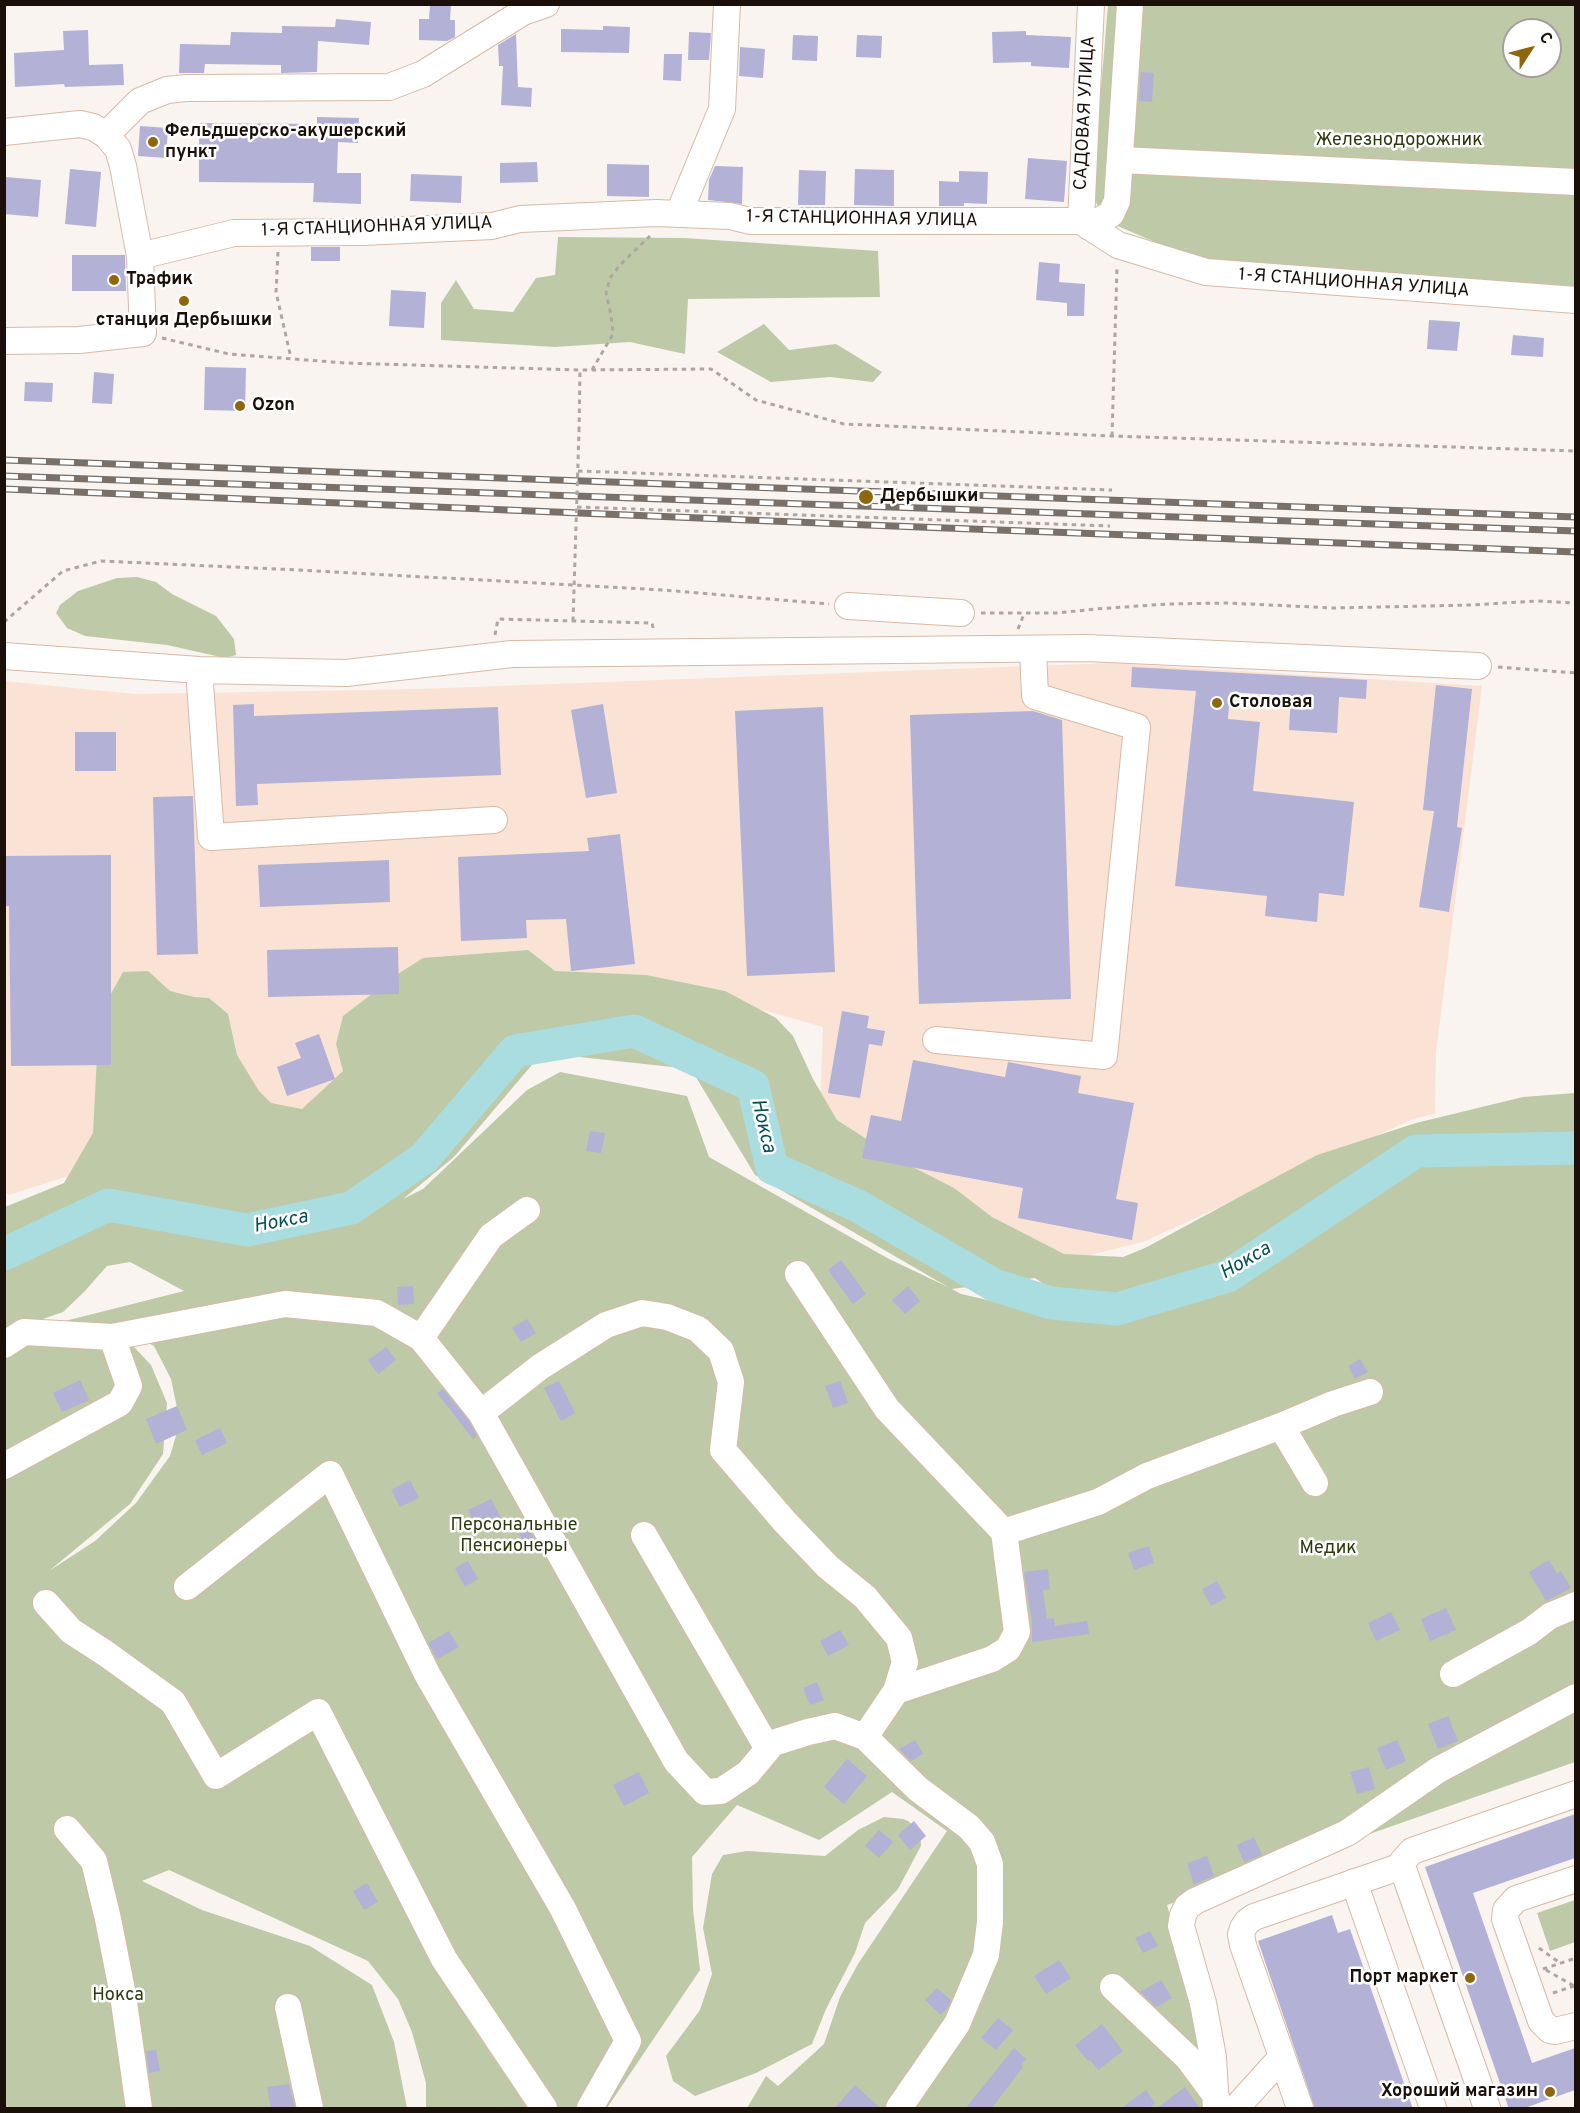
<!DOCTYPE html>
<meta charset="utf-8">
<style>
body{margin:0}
#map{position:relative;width:1580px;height:2113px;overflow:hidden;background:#faf4f0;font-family:Overpass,sans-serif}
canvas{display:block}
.frame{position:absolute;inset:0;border:6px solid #1b1009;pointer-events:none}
.north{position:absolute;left:1502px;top:18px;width:60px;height:60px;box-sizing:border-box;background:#fff;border:2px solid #a49f9d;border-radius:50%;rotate:54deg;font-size:16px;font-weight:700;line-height:24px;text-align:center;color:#1b1009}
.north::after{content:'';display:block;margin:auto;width:21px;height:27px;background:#8f660b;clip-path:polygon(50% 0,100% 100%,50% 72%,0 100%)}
</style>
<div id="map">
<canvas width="1580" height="2113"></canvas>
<div class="frame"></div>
<div class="north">С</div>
</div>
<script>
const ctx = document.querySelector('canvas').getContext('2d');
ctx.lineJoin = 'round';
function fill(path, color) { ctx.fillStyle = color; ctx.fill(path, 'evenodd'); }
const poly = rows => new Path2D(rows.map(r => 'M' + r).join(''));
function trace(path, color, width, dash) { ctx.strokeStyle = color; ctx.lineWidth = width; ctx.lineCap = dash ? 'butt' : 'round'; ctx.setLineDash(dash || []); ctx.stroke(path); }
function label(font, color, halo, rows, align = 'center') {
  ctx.font = font + ' Overpass,sans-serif'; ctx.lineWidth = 5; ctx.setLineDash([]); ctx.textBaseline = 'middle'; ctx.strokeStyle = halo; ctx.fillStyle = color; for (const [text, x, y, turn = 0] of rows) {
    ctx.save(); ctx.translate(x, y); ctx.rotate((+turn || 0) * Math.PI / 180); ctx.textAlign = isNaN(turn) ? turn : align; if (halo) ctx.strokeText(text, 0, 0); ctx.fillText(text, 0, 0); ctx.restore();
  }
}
const built = poly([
 [1111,663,1482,686,1436,1053,1435,1114,1413,1119,1143,1242,1052,1264,819,1135,823,1027,656,980,303,1116,109,1163,9,1195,4,1192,4,681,135,694,419,689]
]);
const green = poly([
 [1108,5,1575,5,1575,291,1206,264,1106,221,1092,195],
 [1514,30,1550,30,1550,66,1514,66],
 [558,237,684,238,878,251,880,297,688,299,685,354,630,342,555,347,441,340,441,303,456,280,474,309,513,312,536,278,555,275],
 [764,324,789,350,836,344,882,372,873,382,830,377,771,382,717,352],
 [137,577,156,582,172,594,216,616,234,639,236,655,225,658,167,645,85,636,67,628,56,613,60,605,78,591,117,578],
 [528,950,555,971,646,975,725,991,776,1018,793,1036,813,1079,837,1120,899,1160,954,1188,992,1217,1064,1254,1123,1257,1145,1248,1317,1155,1416,1123,1523,1097,1575,1093,1575,1762,1167,1905,1196,2005,1210,2108,747,2108,766,2076,778,2086,824,2044,840,1997,858,1964,947,1831,892,1792,819,1840,737,1805,692,1857,693,1909,700,1970,607,2108,426,2108,426,2083,412,2032,398,1999,368,1961,169,1870,142,1881,202,1910,310,1946,372,1985,394,2042,407,2108,5,2108,5,1341,22,1336,134,1347,151,1365,167,1403,163,1454,130,1504,49,1571,95,1541,136,1503,170,1456,180,1422,171,1379,154,1346,119,1329,57,1323,184,1291,130,1262,107,1266,84,1292,63,1312,5,1332,5,1207,64,1183,93,1133,98,1037,108,999,123,972,148,971,170,991,194,997,209,998,228,1014,237,1055,259,1091,271,1103,302,1109,343,1071,336,1044,343,1016,398,974,423,958],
 [542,1053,691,1069,755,1175,948,1287,889,1259,709,1157,687,1096,560,1072,527,1090,423,1189,403,1199,454,1157],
 [1035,1278,1089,1316,1058,1316,961,1294,952,1289],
 [884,1817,903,1819,908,1821,920,1831,921,1846,898,1889,865,1923,855,1953,826,2009,812,2044,756,2073,695,2096,673,2081,666,2056,700,2010,712,1974,703,1928,712,1874,723,1855,747,1851,825,1856,858,1830],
 [1575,1900,1575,1942,1550,1951,1537,1913]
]);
const river = poly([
 [4,1254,108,1205,247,1230,351,1208,424,1158,515,1051,634,1031,753,1086,772,1168,858,1206,994,1285,1051,1303,1117,1309,1228,1276,1416,1151,1576,1148]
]);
const building = poly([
 [430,4,451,4,450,20,455,20,455,37,447,41,419,40,419,19,429,19],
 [336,19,371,22,369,45,318,41,317,72,281,73,281,65,205,64,204,73,179,73,180,44,230,45,231,32,282,33,282,26,335,27],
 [603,26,630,27,629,53,561,52,561,29,603,30],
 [88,30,89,65,123,64,124,85,65,87,64,84,15,87,14,53,64,50,63,31],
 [1026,31,1026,35,1071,37,1069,68,1031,66,1031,62,993,63,992,32],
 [689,32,711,33,709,60,688,60],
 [516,34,518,87,532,88,531,107,501,105,503,66,499,66,498,45],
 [793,35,818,36,817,61,792,60],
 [857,35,882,36,881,58,856,57],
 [740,47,765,49,763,78,739,76],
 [664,54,682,54,681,81,663,80],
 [1141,72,1154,73,1152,102,1139,101],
 [317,117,359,118,358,143,338,142,337,173,361,173,361,204,313,202,314,183,199,182,199,123,317,124],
 [140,126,168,128,166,158,138,156],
 [1028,158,1067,161,1064,202,1025,199],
 [537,162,538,182,500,183,500,163],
 [607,164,649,165,649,197,607,196],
 [715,166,743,167,742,204,708,200,709,180],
 [70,169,101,172,96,227,65,224],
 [855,169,894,170,894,206,854,205],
 [799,170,826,171,825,205,798,205],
 [959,171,988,172,987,204,964,203,964,206,939,206,939,181,959,182],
 [411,174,462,176,461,203,410,201],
 [6,177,41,180,38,217,4,214],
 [311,247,340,247,340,261,311,261],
 [72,255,125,255,126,291,72,291],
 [1039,262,1060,264,1059,282,1085,284,1084,316,1067,316,1067,303,1036,300],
 [391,290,426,292,424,328,389,326],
 [1429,320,1460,322,1457,351,1427,349],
 [1513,335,1544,338,1543,357,1511,355],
 [205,367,246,368,245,411,204,410],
 [94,372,114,374,112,404,92,403],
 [25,382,53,383,52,402,24,401],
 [1132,667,1367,680,1366,699,1339,697,1337,733,1289,730,1291,696,1230,692,1228,719,1260,722,1253,791,1354,802,1344,896,1319,893,1317,922,1265,916,1267,896,1175,886,1196,691,1131,687],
 [1436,685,1472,689,1457,827,1462,828,1449,912,1419,907,1434,811,1423,810],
 [254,704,254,716,498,707,501,775,257,784,258,805,236,806,233,705],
 [603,704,617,793,586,798,571,710],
 [823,707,835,972,747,976,735,711],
 [1033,711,1062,720,1071,999,919,1004,910,715],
 [75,732,116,732,116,771,75,771],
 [193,796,198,954,157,955,153,797],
 [620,834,635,964,571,971,566,919,526,920,527,938,461,941,458,857,589,851,587,838],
 [111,855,111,1065,11,1066,9,906,4,906,4,856],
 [389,860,390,902,260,907,258,865],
 [398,947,399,994,268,997,267,950],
 [842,1011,869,1016,867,1028,885,1031,882,1046,869,1044,860,1098,828,1093],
 [319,1034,335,1079,287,1096,277,1067,301,1058,295,1043],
 [913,1060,1005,1077,1008,1062,1081,1076,1078,1093,1134,1103,1116,1199,1138,1203,1132,1240,1018,1218,1023,1188,862,1158,871,1115,901,1121],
 [590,1131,605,1133,601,1153,586,1151],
 [841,1260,866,1294,853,1304,828,1270],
 [413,1286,414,1304,398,1305,397,1287],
 [908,1286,920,1301,905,1314,892,1300],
 [527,1319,536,1333,521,1342,512,1328],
 [386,1347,396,1360,378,1374,368,1360],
 [1360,1359,1368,1372,1355,1379,1348,1366],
 [80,1380,89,1400,62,1412,53,1393],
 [559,1381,575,1413,561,1421,544,1388],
 [840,1381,848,1403,833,1408,825,1386],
 [443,1389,469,1421,477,1436,473,1439,437,1393],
 [177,1406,187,1430,156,1444,146,1419],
 [220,1428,227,1443,202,1455,195,1440],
 [410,1480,419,1498,400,1507,391,1490],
 [491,1499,502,1520,479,1532,468,1510],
 [526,1524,537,1544,525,1548,517,1527],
 [1149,1546,1154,1563,1134,1570,1128,1553],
 [1549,1560,1557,1574,1561,1571,1571,1588,1546,1601,1529,1572],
 [468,1561,478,1579,465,1587,455,1568],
 [1048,1569,1050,1589,1043,1590,1047,1619,1054,1618,1055,1626,1087,1621,1089,1634,1032,1642,1032,1621,1024,1572],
 [1217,1581,1226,1598,1211,1606,1202,1589],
 [1446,1608,1456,1630,1430,1641,1421,1619],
 [1391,1612,1400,1630,1376,1641,1368,1623],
 [840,1630,849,1645,828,1656,820,1641],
 [449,1631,459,1647,437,1659,428,1643],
 [817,1682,824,1700,810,1705,803,1688],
 [1448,1716,1458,1741,1438,1749,1428,1724],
 [915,1740,923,1754,911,1761,899,1749],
 [1397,1740,1406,1761,1386,1770,1377,1748],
 [847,1759,867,1776,844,1804,824,1787],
 [1369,1767,1375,1789,1357,1794,1350,1772],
 [639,1772,649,1793,624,1806,613,1785],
 [1575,1814,1575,1858,1473,1893,1532,2063,1575,2048,1575,2090,1522,2109,1509,2109,1425,1867],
 [914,1821,926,1836,910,1850,898,1835],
 [879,1830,893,1842,879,1858,865,1846],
 [1254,1837,1262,1855,1244,1862,1237,1845],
 [1207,1856,1214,1876,1194,1885,1187,1863],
 [367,1883,378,1902,364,1910,353,1891],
 [1332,1915,1338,1933,1350,1929,1413,2109,1315,2109,1258,1941],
 [1150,1931,1158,1946,1143,1953,1135,1938],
 [1059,1960,1071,1978,1046,1994,1034,1976],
 [1161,1980,1172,1998,1156,2007,1140,1992],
 [937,1988,951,2000,948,2007,941,2015,925,2000],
 [998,2018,1013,2030,996,2050,981,2038],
 [1102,2024,1123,2051,1098,2070,1090,2060,1088,2061,1075,2045],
 [1014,2048,1026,2059,1021,2065,1023,2067,998,2100,991,2109,965,2109],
 [156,2050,160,2071,149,2073,146,2051],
 [289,2084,295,2109,271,2109,267,2087],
 [855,2085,881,2109,834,2109],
 [1185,2087,1200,2109,1156,2109],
 [1146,2090,1155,2103,1148,2109,1120,2109]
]);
const path = poly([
 [278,252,276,292,291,358],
 [162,338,229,354,345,363,580,370,711,369,756,400,844,424,1112,436,1576,451],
 [592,370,613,334,611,315,606,293,610,278,620,265,650,236],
 [579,431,580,370],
 [1112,436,1117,267],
 [578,471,1112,490],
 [577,507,1110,526],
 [981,613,1058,613,1095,609,1168,604,1227,603,1334,608,1471,605,1537,601,1576,603],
 [4,622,63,571,101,561,299,570,663,590,829,604],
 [1018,629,1024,614],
 [495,635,498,619,652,623,654,632],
 [1498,667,1576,673],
 [1539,1948,1560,1963],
 [1543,1969,1576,1958],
 [1546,1970,1574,1986],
 [1553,1993,1574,1986]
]);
const minor = poly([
 [4,132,80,124,93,127,106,135,118,149,123,166,140,256,143,333,79,340,4,341],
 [106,135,140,101,167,90,186,88,389,87,423,74,523,12,546,4],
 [1121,160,1576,182],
 [679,213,722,109,727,4],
 [1081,221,1091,4],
 [1089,227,1111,214,1117,201,1130,4],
 [140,256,234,233,363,232,492,226,520,219,656,213,730,216,750,221,1081,221,1118,245,1206,272,1576,300],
 [848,606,961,613],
 [4,656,199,670,346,673,512,654,1087,648,1478,666],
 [199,670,211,837,494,820],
 [936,1040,1104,1056,1137,727,1035,696,1033,649],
 [798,1274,887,1409,1004,1532,1017,1632,1008,1649,992,1659,896,1691,865,1737,918,1789,969,1827,982,1842,990,1864,990,1922,986,1955,957,2024,899,2108],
 [421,1338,491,1236,527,1210],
 [4,1345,24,1332,112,1337,285,1304,377,1313,421,1338,481,1413],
 [1281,1426,1333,1404,1370,1392],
 [4,1466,120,1403,129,1386,112,1337],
 [1004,1532,1098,1502,1147,1476,1281,1426,1315,1483],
 [644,1535,768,1749],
 [187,1587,330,1474,427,1674,563,1909,628,2041,590,2108],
 [46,1603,71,1631,105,1653,173,1702,216,1776,318,1712,444,1959,544,2108],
 [1453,1674,1529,1632,1550,1616,1576,1605],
 [865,1737,835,1726,808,1732,773,1743,748,1773,721,1791,705,1792,676,1761,481,1413,540,1367,606,1325,642,1313,667,1317,698,1329,721,1351,731,1382,723,1450,785,1522,828,1567,865,1597,899,1638,905,1662,896,1691],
 [67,1829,94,1861,108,1919,123,1995,139,2108],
 [1576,1879,1516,1899,1506,1910,1505,1919,1541,2021,1550,2030,1555,2031,1576,2026],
 [1354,1882,1433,2108],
 [1113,1987,1188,2058,1216,2096],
 [288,2007,310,2108],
 [1216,2108,1213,2057,1203,2003,1181,1926,1183,1915,1187,1907,1195,1901,1347,1833,1438,1770,1576,1697],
 [1236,2108,1282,2057],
 [1300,2108,1243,1945,1241,1935,1243,1928,1247,1922,1254,1917,1402,1866],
 [1487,2108,1402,1866,1403,1861,1412,1851,1576,1794]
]);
const rail = poly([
 [4,460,1576,517],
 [4,476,1576,531],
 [4,489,867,525,1576,552]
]);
const pathBridge = poly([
 [573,621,579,431]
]);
const markers = [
 [153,142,6,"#8f660b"],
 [114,280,6,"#8f660b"],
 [184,301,6,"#8f660b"],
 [240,406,6,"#8f660b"],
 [866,497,8,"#8f660b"],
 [1217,703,6,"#8f660b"],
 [1470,1978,6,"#8f660b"],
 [1550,2092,6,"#8f660b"]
];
const streetNames = [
 ["САДОВАЯ УЛИЦА",1086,113,-87],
 ["1-Я СТАНЦИОННАЯ УЛИЦА",862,220,1],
 ["1-Я СТАНЦИОННАЯ УЛИЦА",377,228,-2],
 ["1-Я СТАНЦИОННАЯ УЛИЦА",1354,284,4]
];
const poiNames = [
 ["Фельдшерско-акушерский",165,132],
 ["пункт",165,153],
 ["Трафик",126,280],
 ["станция Дербышки",184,321,"center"],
 ["Ozon",252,406],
 ["Дербышки",880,497],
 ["Столовая",1229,703],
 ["Порт маркет",1458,1978,"right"],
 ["Хороший магазин",1538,2092,"right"]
];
const parkNames = [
 ["Железнодорожник",1399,141],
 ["Персональные",514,1526],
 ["Пенсионеры",514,1547],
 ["Медик",1328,1549],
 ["Нокса",118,1996]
];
const waterNames = [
 ["Нокса",762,1126,77],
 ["Нокса",281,1223,-11],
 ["Нокса",1246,1262,-30]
];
fill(built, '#fae3d4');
fill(green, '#bec9a7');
trace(river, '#aadde0', 33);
fill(building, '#b3b1d6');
trace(minor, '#d8b9a6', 28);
trace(path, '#ada6a1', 3, [4.5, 4.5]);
trace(minor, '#fff', 26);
trace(rail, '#79706a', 7);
trace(rail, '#fff', 4.5, [14]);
trace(pathBridge, '#ada6a1', 3, [4.5, 4.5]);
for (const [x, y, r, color] of markers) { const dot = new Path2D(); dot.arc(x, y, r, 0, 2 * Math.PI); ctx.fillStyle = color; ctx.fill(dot); trace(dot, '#fff', 2); }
label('18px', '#1b1009', '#fff', streetNames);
label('bold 18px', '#1b1009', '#fff', poiNames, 'left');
label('18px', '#2d380c', '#fff', parkNames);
label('italic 20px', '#045155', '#fff', waterNames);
</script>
